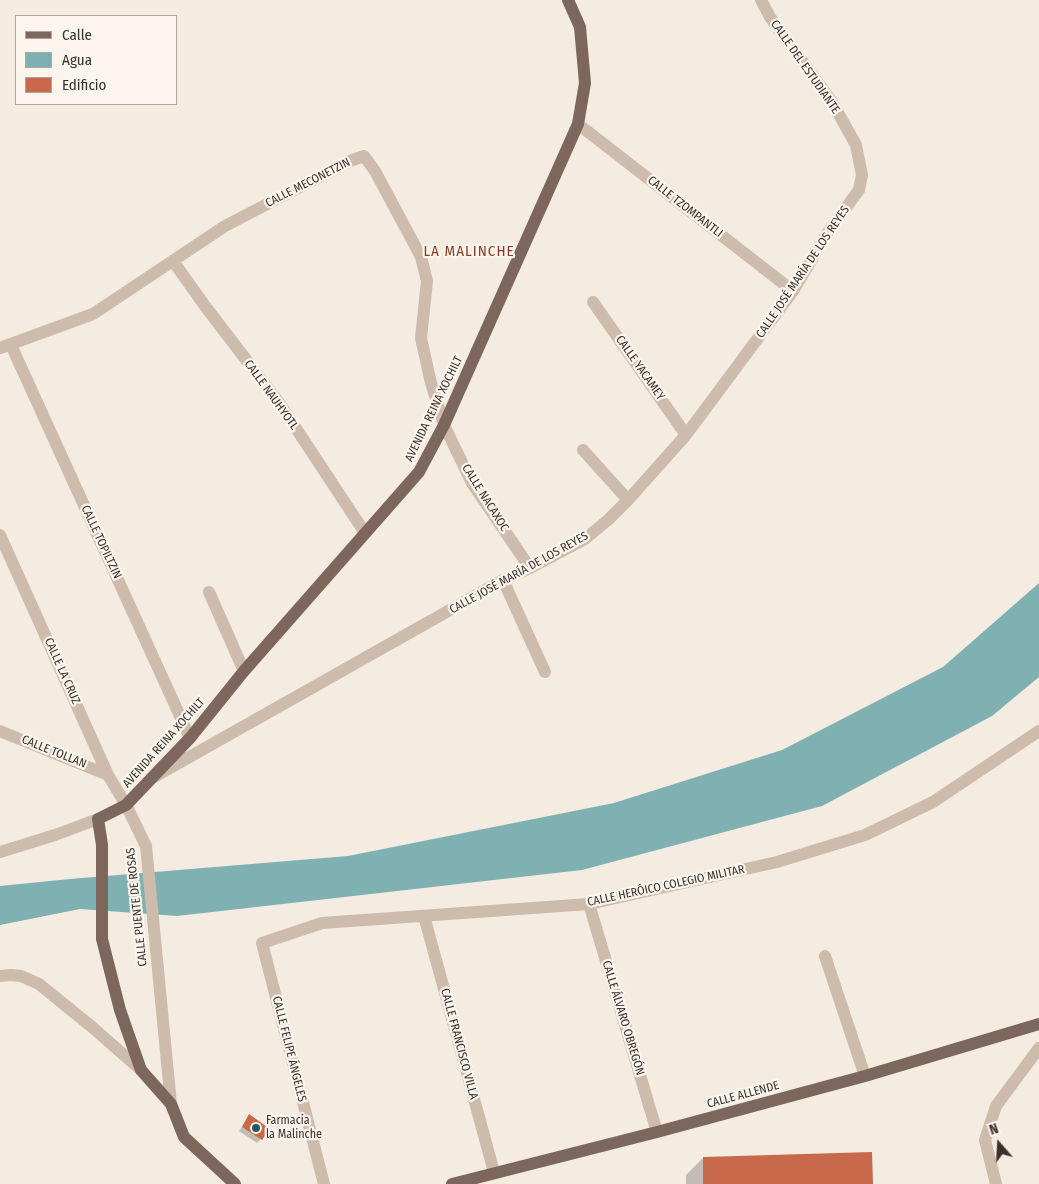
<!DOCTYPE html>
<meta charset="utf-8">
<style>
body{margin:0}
#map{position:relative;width:1039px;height:1184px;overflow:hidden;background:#f4ebe1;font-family:"Fira Sans Condensed",sans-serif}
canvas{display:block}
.legend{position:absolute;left:15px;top:15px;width:162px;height:90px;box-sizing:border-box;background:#fbf5ee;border:1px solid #aea6a0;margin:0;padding:6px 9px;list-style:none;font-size:15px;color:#3b302b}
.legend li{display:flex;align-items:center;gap:10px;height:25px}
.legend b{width:25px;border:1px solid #aea6a0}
.north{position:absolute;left:974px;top:1119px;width:50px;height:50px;-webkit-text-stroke:4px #fbf5ee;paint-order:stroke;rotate:341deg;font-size:14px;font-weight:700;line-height:20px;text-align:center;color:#3b302b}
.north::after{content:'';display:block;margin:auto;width:18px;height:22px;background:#3b302b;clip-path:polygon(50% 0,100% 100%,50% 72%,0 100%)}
</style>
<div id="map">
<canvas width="1039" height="1184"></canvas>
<ul class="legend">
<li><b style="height:6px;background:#7d675c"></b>Calle</li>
<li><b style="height:14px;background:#7fb0b2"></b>Agua</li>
<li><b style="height:14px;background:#c8694b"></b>Edificio</li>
</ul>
<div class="north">N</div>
</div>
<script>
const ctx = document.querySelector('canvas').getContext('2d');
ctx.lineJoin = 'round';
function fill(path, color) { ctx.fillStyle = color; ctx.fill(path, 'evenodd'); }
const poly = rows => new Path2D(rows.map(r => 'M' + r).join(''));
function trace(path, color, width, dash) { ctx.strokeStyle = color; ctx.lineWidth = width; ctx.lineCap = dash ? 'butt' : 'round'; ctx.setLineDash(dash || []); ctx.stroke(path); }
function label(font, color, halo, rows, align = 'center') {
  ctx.font = font + ' "Fira Sans Condensed",sans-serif'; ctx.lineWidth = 4.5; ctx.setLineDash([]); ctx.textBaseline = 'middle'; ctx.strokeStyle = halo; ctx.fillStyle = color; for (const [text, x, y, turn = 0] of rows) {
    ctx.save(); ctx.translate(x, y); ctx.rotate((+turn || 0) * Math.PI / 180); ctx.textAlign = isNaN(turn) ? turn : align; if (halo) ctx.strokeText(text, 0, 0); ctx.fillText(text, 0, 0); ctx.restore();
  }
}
const water = poly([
 [1039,583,1039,677,992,716,822,806,582,870,177,916,80,909,0,925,0,886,70,879,348,856,614,803,782,750,943,667]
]);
const shadow = poly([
 [250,1116,261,1139,257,1143,239,1131],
 [703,1158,872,1184,686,1184,686,1175]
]);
const building = poly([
 [249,1114,270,1129,262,1140,242,1127],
 [872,1152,873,1184,703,1184,703,1157]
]);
const minor = poly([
 [578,124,793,291],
 [173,261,205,306,280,404,365,533],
 [593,302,686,435],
 [11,345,190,738],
 [0,348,93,314,225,226,350,161,364,156,375,171,421,257,427,281,421,338,431,383,444,425,472,483,530,568],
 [583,450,628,500],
 [0,535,108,775,126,805,146,846,171,1104],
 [503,580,545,672],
 [209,592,244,671],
 [0,731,108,775],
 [154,777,503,580,530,568,585,539,609,519,628,500,686,435,793,291,828,232,859,190,862,175,856,145,832,102,770,17,761,0],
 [0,852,55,835,98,819],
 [589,904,657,1132],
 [424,916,494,1172],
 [825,956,865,1076],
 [0,976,11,975,21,976,39,984,92,1027,141,1070],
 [324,1184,262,943,322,923,589,904,777,862,865,835,933,802,1039,731],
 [996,1184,985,1140,996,1106,1039,1048]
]);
const major = poly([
 [235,1184,184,1137,171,1104,141,1070,120,1010,102,939,102,845,98,819,126,805,190,738,244,671,419,472,444,425,578,124,585,83,580,27,568,0],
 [452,1184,657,1132,865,1076,1039,1024]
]);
const markers = [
 [256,1128,5,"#1f5a5e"]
];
const streetNames = [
 ["CALLE DEL ESTUDIANTE",805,67,55],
 ["CALLE MECONETZIN",308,183,-27],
 ["CALLE TZOMPANTLI",685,207,38],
 ["CALLE JOSÉ MARÍA DE LOS REYES",803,272,-56],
 ["CALLE YACAMEY",640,368,55],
 ["CALLE NAUHYOTL",271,395,54],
 ["AVENIDA REINA XOCHILT",434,409,-64],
 ["CALLE NACAXOC",485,498,58],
 ["CALLE TOPILTZIN",101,542,65],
 ["CALLE JOSÉ MARÍA DE LOS REYES",519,573,-29],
 ["CALLE LA CRUZ",62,671,66],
 ["AVENIDA REINA XOCHILT",164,743,-48],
 ["CALLE TOLLAN",54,752,22],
 ["CALLE HERÓICO COLEGIO MILITAR",666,886,-12],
 ["CALLE PUENTE DE ROSAS",137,907,-96],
 ["CALLE ÁLVARO OBREGÓN",623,1018,73],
 ["CALLE FRANCISCO VILLA",459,1044,75],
 ["CALLE FELIPE ÁNGELES",289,1049,76],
 ["CALLE ALLENDE",743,1095,-15]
];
const poiNames = [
 ["Farmacia",266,1121],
 ["la Malinche",266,1135]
];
const quarterNames = [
 ["LA MALINCHE",469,252]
];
fill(water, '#7fb0b2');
fill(shadow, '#0003');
fill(building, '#c8694b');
trace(minor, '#cdbbac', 12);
trace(major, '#7d675c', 12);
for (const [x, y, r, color] of markers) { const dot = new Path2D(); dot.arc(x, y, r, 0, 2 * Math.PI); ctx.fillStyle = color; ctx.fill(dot); trace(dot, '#fbf5ee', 2); }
label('12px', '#3b302b', '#fbf5ee', streetNames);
label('12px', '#3b302b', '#fbf5ee', poiNames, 'left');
ctx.letterSpacing = '1px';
label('15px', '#8c3b22', '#fbf5ee', quarterNames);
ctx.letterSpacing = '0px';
</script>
